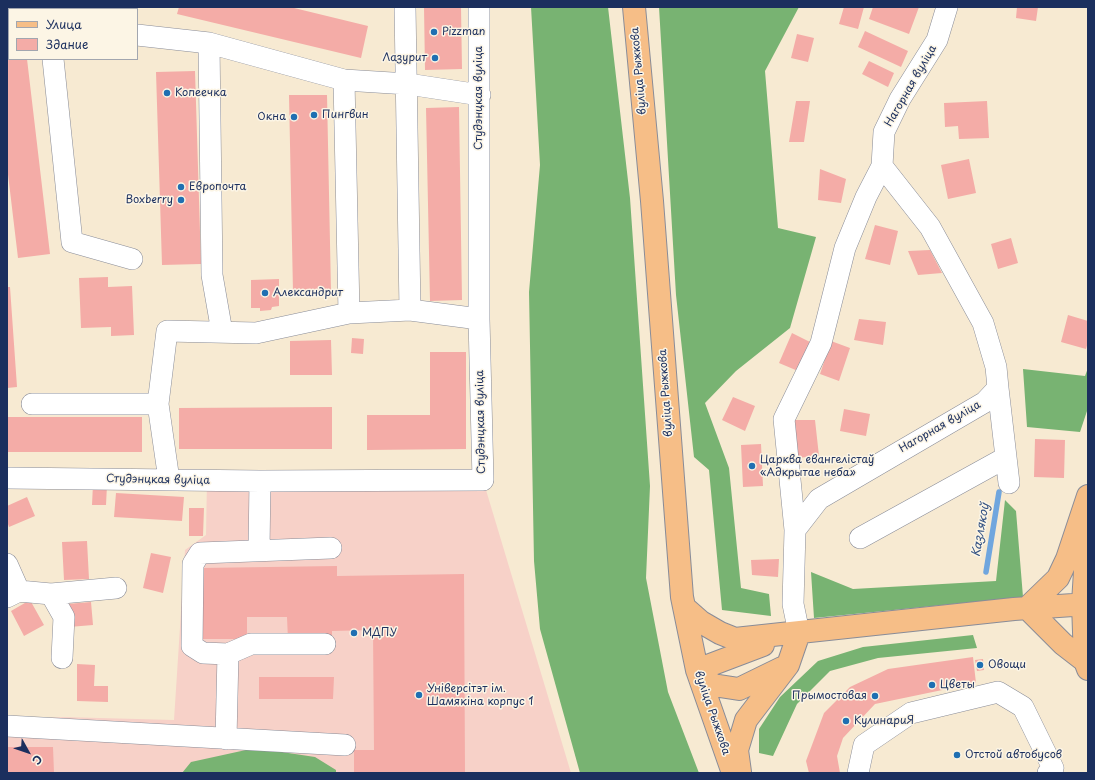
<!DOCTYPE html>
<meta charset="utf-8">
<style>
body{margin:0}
#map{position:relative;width:1095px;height:780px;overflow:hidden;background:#f7ead2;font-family:"Playpen Sans",sans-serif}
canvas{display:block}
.frame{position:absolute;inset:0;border:8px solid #1b2f5e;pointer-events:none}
.legend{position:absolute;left:8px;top:8px;width:130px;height:52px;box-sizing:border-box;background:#fcf5e5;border:1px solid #a2a6af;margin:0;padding:5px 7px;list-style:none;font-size:12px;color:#1b2f5e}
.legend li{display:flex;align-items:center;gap:8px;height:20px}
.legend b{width:20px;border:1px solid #a2a6af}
.north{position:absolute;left:8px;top:732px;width:40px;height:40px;-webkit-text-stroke:3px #fcf5e5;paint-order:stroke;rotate:130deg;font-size:11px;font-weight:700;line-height:16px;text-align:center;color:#1b2f5e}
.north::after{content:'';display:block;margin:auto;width:14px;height:18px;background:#1b2f5e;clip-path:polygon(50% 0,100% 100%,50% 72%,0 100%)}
</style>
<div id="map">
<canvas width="1095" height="780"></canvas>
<div class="frame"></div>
<ul class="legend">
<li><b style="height:5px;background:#f6be87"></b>Улица</li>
<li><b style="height:11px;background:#f4aca7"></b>Здание</li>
</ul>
<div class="north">С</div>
</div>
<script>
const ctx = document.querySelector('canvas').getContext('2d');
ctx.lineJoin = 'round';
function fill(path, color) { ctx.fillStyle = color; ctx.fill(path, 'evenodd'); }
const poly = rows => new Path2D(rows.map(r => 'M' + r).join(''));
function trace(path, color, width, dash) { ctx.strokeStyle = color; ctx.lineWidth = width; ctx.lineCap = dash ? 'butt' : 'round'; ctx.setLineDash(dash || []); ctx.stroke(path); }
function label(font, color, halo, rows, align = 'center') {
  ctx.font = font + ' "Playpen Sans",sans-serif'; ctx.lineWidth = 3; ctx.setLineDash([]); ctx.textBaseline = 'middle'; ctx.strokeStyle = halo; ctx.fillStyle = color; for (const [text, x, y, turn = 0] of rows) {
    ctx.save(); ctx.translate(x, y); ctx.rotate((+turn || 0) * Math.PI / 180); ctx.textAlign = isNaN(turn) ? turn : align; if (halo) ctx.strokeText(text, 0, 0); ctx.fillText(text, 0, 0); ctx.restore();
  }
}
const built = poly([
 [207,480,483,480,571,773,7,773,7,721,62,717,174,720,185,550,206,535]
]);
const forest = poly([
 [531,7,608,7,630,198,650,486,646,578,668,692,699,773,580,773,540,629,534,561,529,292,540,165],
 [659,7,799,7,765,71,778,228,816,237,790,328,736,371,705,403,729,468,741,588,769,594,771,616,722,610,709,470,694,457,676,295],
 [1088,368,1088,408,1080,432,1027,427,1023,369,1085,376],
 [1005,500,1016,511,1023,597,814,618,811,572,853,589,996,581],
 [973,635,977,648,878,658,830,671,797,704,773,756,759,753,759,729,780,697,818,661,863,647],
 [255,748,315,757,336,770,336,773,182,773,191,762]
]);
const stream = poly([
 [986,572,999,492]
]);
const building = poly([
 [179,7,290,7,368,26,361,58,177,14],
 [424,7,461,7,462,69,425,70],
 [844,7,864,7,858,29,839,24],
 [873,7,919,7,909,34,869,19],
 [1017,7,1038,7,1036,21,1016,18],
 [865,31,908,51,901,67,858,47],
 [797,34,814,38,808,62,791,58],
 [7,55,9,55,9,59,27,59,50,254,18,258,7,166],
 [869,61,894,73,888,87,862,74],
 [195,71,201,264,162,265,156,72],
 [289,95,327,95,331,292,293,292],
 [796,101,810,101,804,142,789,142],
 [987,101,989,138,959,139,958,126,945,127,944,103],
 [459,107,462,300,430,301,426,108],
 [969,159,976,193,948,199,941,165],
 [820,169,846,179,841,203,818,200],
 [875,225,898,231,890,265,865,259],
 [1011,238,1018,263,998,269,991,244],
 [930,250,942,273,918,275,908,251],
 [108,277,108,287,132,286,134,335,111,336,111,327,81,328,79,278],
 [279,279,279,306,272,307,271,310,260,311,260,308,251,308,251,280],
 [7,287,10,287,17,387,7,388],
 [1068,315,1088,321,1088,342,1086,349,1061,342],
 [859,319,886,322,883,345,854,340],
 [792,333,812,343,798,371,779,363],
 [352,338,364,339,363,354,351,353],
 [331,340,332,375,290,375,290,341],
 [831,341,850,348,839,381,820,374],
 [430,352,466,352,466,449,367,450,367,415,430,415],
 [733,397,755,406,745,431,722,420],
 [332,407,332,449,179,449,179,408],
 [844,409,870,414,866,436,840,431],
 [7,417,142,417,142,452,7,452],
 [795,420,815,420,819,456,796,458],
 [1035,439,1065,440,1064,478,1034,477],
 [761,444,763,486,743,487,741,445],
 [93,484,107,485,106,505,92,505],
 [116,493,184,497,182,521,114,517],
 [27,497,35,516,9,527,7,521,7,506],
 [189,508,204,508,203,536,189,536],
 [87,541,89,579,64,580,62,542],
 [151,553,171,557,163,593,143,588],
 [779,559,778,577,752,575,751,560],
 [337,566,337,576,464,574,465,773,354,773,354,750,374,750,373,630,332,631,332,639,288,640,287,617,247,617,247,639,201,639,200,568],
 [30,600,44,625,24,636,11,611],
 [91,602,93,625,69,627,67,604],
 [973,657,976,683,875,704,843,738,837,756,840,773,809,773,806,761,824,713,850,687,888,669],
 [983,659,984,670,977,671,975,660],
 [77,664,95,665,94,686,108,686,108,702,77,701],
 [259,677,334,677,333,699,259,699],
 [7,747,53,747,54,773,8,773]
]);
const minor = poly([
 [9,7,9,9],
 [405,7,410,310],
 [137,35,209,43,344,80,408,84,480,95],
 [209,43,212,275,222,332],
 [53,59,72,242,132,259],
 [349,313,410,310,479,319],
 [998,388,1009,483],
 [32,404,158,404],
 [7,478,260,481,483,480,479,319,479,7],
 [169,480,158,404,167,331,256,333,349,313,344,80],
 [795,530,784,419,821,343,845,248,866,197,882,166],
 [860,538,1005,458],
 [259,550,260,481],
 [7,564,19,591,7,597],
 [19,591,51,594,116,588],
 [51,594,64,617,62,658],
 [799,633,793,604,795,530,819,499,985,402,998,388,996,367,983,323,930,227,882,166,884,132,900,99,937,40,947,7],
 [228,654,251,644,325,644],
 [7,726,345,745],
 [226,739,228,654,203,653,192,646,193,564,200,553,331,548],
 [858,773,864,745,911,713,998,692,1023,707,1053,768,1048,773]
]);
const major = poly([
 [634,7,652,201,682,597,697,670,733,773],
 [1088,524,1083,603,1085,661,1088,669],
 [684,607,701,622,720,633,735,639,1014,609,1088,604],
 [1027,608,1058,578,1067,559,1088,496],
 [1027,608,1063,644,1085,661],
 [697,670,763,645],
 [697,670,713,685,739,689,782,668],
 [740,772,737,750,746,720,788,665,799,633]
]);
const markers = [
 [434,32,4,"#1f6fb2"],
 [435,58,4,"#1f6fb2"],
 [167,93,4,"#1f6fb2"],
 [314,115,4,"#1f6fb2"],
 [294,117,4,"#1f6fb2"],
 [181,187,4,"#1f6fb2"],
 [181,200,4,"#1f6fb2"],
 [265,293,4,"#1f6fb2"],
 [752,466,4,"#1f6fb2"],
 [354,633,4,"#1f6fb2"],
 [980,665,4,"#1f6fb2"],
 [932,685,4,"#1f6fb2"],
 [419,695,4,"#1f6fb2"],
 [875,696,4,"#1f6fb2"],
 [846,721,4,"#1f6fb2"],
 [957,755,4,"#1f6fb2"]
];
const poiNames = [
 ["Pizzman",442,32],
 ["Лазурит",427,58,"right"],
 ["Копеечка",175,93],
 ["Пингвин",322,115],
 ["Окна",286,117,"right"],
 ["Европочта",189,187],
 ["Boxberry",173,200,"right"],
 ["Александрит",273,293],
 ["Царква евангелістаў",760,460],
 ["«Адкрытае неба»",760,473],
 ["МДПУ",362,633],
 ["Овощи",988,665],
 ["Цветы",940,685],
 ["Універсітэт ім.",427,689],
 ["Шамякіна корпус 1",427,702],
 ["Прымостовая",867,696,"right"],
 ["КулинариЯ",854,721],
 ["Отстой автобусов",965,755]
];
const streetNames = [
 ["вуліца Рыжкова",639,71,-95],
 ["Нагорная вуліца",911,86,-60],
 ["Студэнцкая вуліца",479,98,-90],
 ["вуліца Рыжкова",666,393,-94],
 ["Студэнцкая вуліца",481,422,-91],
 ["Нагорная вуліца",940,427,-30],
 ["Студэнцкая вуліца",158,480,1],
 ["вуліца Рыжкова",712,713,71]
];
const waterNames = [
 ["Казлякоў",981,530,-80]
];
fill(built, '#f7d1c8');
fill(forest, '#78b372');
trace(stream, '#70a6de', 5.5);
fill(building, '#f4aca7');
trace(minor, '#898c98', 22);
trace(major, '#898c98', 24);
trace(minor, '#fff', 21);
trace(major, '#f6be87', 22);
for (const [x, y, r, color] of markers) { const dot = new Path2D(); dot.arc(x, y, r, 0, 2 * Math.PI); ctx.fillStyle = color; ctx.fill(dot); trace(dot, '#fcf5e5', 1.5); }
label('11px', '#1b2f5e', '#fcf5e5', poiNames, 'left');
label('11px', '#1b2f5e', '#fcf5e5', streetNames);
label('italic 12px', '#355384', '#fcf5e5', waterNames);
</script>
